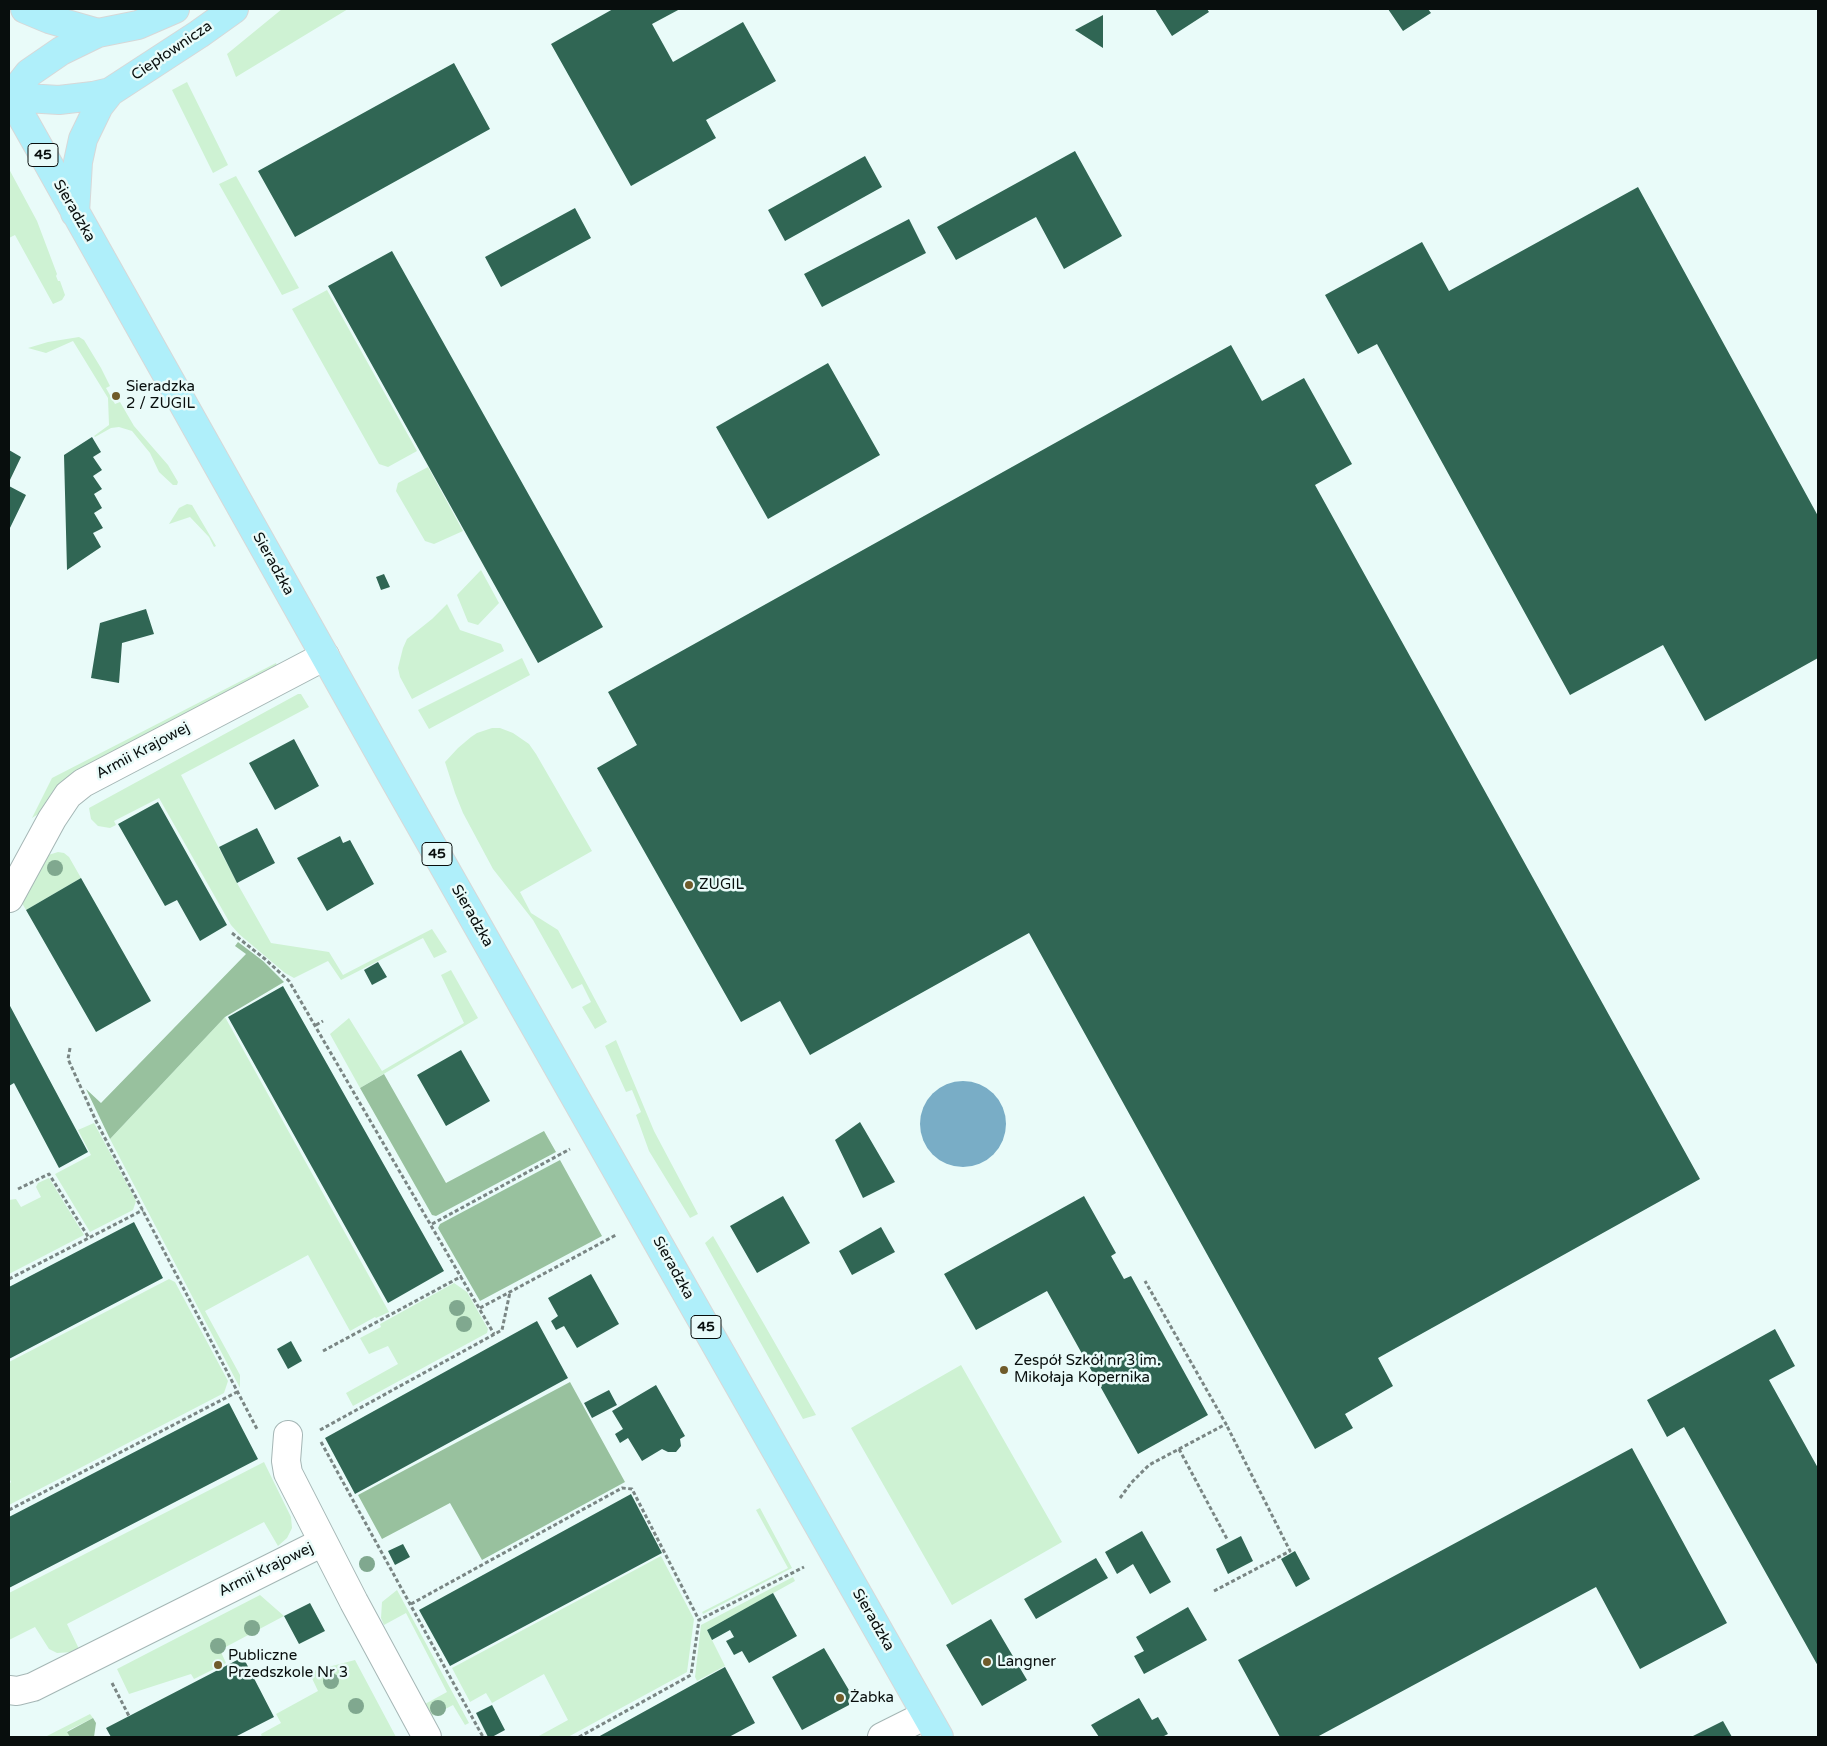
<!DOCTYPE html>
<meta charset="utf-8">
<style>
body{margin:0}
#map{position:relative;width:1827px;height:1746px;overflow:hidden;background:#e9fbf9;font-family:"Varela Round",sans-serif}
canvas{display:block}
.frame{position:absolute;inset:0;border:10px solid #080e0d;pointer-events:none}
</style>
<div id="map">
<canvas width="1827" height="1746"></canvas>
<div class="frame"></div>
</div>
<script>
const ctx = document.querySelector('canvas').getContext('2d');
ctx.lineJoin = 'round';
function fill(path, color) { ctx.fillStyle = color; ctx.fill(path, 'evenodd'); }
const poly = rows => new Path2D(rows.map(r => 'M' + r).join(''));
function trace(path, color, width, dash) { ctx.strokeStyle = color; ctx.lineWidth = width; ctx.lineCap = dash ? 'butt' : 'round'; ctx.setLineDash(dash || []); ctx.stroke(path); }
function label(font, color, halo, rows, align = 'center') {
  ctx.font = font + ' "Varela Round",sans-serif'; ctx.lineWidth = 5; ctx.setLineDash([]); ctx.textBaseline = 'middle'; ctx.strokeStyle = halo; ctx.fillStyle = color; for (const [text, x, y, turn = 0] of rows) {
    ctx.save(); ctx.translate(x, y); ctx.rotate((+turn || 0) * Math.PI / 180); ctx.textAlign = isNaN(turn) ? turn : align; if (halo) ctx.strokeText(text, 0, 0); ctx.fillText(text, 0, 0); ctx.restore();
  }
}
const green = poly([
 [282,9,348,9,236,77,227,54],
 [187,82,228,165,213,173,172,90],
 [9,169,37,221,57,274,56,276,58,281,60,281,65,295,62,300,53,304,15,235,9,238],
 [236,176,299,288,282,295,219,184],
 [327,290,417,451,388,467,379,464,292,309],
 [79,337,84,340,101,368,110,386,106,388,115,404,120,402,134,426,168,465,178,482,177,485,173,485,159,472,150,453,132,431,119,427,111,428,95,437,94,436,109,425,108,398,73,341,46,353,28,348,48,342],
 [428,467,463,531,434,544,425,541,396,491,398,483],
 [187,504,192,505,216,546,214,547,209,537,190,517,169,524,179,508],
 [481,570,499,603,478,625,468,622,457,595],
 [447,604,460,630,501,644,504,651,412,699,400,677,398,668,403,648,407,639,432,619],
 [522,658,530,675,429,729,418,710],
 [276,663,277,666,32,818,52,778],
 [298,694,301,694,309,707,181,775,237,883,271,943,329,952,343,975,432,929,447,952,434,958,423,938,341,980,328,961,294,978,285,973,239,934,231,925,159,798,114,821,116,825,110,828,98,826,91,819,89,808],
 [492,728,500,728,513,733,529,744,536,754,592,851,520,892,531,913,558,930,607,1022,595,1029,582,1007,591,1002,582,984,572,989,533,920,493,869,463,813,455,793,445,762,458,748,471,737,477,733],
 [58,852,64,853,69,857,81,878,26,910,19,898,45,856],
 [451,970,478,1018,360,1088,330,1034,349,1018,382,1071,464,1023,441,975],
 [225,1017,389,1312,376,1318,375,1317,350,1331,308,1255,205,1311,240,1375,240,1388,110,1139],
 [616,1040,654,1131,698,1214,690,1218,649,1151,636,1115,641,1112,632,1090,626,1092,605,1046],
 [94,1123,136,1201,133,1210,90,1232,55,1174,91,1155,78,1130],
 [49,1178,84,1235,9,1274,9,1200,16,1199,21,1207,41,1197,36,1187,38,1183],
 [713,1236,764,1324,816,1415,803,1419,705,1243],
 [169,1279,175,1282,228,1381,224,1393,9,1505,9,1484,11,1482,9,1478,9,1362],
 [454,1283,467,1292,488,1329,487,1333,353,1406,346,1393,398,1364,388,1346,369,1354,360,1338,381,1327,380,1324],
 [961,1365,1062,1542,952,1605,851,1428],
 [264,1462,291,1517,292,1528,287,1538,278,1546,264,1522,67,1624,79,1649,73,1652,57,1653,49,1649,35,1627,9,1640,9,1593],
 [760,1508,792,1568,703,1614,702,1612,788,1568,756,1510],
 [661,1556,694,1619,687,1672,568,1737,537,1737,568,1720,544,1674,492,1703,486,1693,470,1702,452,1668],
 [793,1577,795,1581,707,1630,725,1666,697,1681,695,1677,701,1625],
 [397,1590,469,1723,465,1725,453,1705,432,1716,425,1704,447,1692,406,1613,384,1625,381,1618,382,1602],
 [260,1595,284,1616,220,1650,226,1663,194,1679,191,1674,129,1694,117,1669],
 [355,1660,396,1737,262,1737,261,1734,281,1723,276,1714,318,1691,309,1672],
 [90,1714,93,1718,67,1731,70,1737,45,1737]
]);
const forest = poly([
 [238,942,263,961,284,982,225,1017,110,1139,86,1089,101,1103,246,954,235,946],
 [384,1074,446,1183,544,1131,556,1152,436,1216,432,1215,360,1088],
 [560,1160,602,1236,480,1301,438,1228,440,1224],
 [570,1382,625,1482,482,1560,450,1503,382,1539,358,1495],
 [93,1718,96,1723,94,1737,70,1737,67,1732]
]);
const water = poly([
 '920 1124a43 43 0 1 1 86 0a43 43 0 1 1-86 0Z'
]);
const building = poly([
 [613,9,680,9,652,24,673,62,743,22,776,81,706,120,716,138,631,186,551,44],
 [1155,9,1207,9,1209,12,1172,36],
 [1388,9,1428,9,1431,13,1403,31],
 [1103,15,1103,48,1075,30],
 [454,63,490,129,295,237,258,171],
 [1075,151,1122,236,1064,269,1036,217,956,260,937,227],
 [865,156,882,187,785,241,768,210],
 [1638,187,1818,516,1818,658,1705,721,1663,645,1570,695,1377,344,1358,354,1325,295,1422,242,1449,291],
 [575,208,591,238,501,287,485,257],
 [909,219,926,253,822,307,804,274],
 [392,251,603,627,538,663,328,286],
 [1231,345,1262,401,1304,378,1352,464,1315,485,1700,1179,1378,1358,1393,1386,1345,1414,1353,1428,1315,1449,1029,933,810,1055,780,1001,741,1022,597,768,637,745,608,692],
 [828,363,880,455,768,519,716,427],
 [92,437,101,452,93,457,102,470,93,476,102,489,94,494,102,508,94,513,103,528,93,533,101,547,67,570,64,455],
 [9,450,21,457,9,482],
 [9,486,26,495,9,530],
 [384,574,390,587,381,590,376,577],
 [146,609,154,634,122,643,119,683,91,678,100,623],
 [294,739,319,786,275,810,249,763],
 [158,802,227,925,200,941,177,900,165,906,118,824],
 [257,828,275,863,237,883,219,847],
 [340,836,343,843,350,840,374,884,327,911,297,858],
 [81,878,151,1001,96,1032,26,910],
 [378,962,387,977,372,985,364,970],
 [283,986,444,1271,388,1303,228,1017],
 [9,1004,88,1152,59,1168,14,1083,9,1086],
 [461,1050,490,1101,446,1126,417,1075],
 [860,1122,895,1182,863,1198,835,1140],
 [783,1196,810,1243,757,1273,730,1226],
 [1084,1196,1116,1253,1111,1256,1124,1279,1131,1276,1208,1415,1138,1454,1047,1291,976,1330,944,1274],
 [134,1222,163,1278,9,1359,9,1287],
 [881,1227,895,1252,852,1275,839,1251],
 [591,1274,619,1324,577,1348,564,1326,556,1330,551,1321,558,1316,548,1298],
 [537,1321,568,1378,355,1494,325,1438],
 [1775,1329,1795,1366,1769,1380,1818,1468,1818,1666,1684,1427,1667,1437,1647,1400],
 [291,1341,302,1361,288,1369,277,1349],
 [656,1385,685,1436,680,1439,681,1446,676,1452,668,1452,662,1449,642,1461,628,1438,620,1443,615,1434,623,1429,612,1411],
 [609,1390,617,1405,592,1418,584,1403],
 [229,1403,258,1459,9,1588,9,1517],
 [1632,1448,1727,1623,1640,1669,1596,1587,1317,1737,1280,1737,1238,1660],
 [631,1494,662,1553,450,1666,419,1610],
 [1142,1531,1171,1582,1150,1594,1133,1564,1117,1574,1105,1552],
 [1241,1536,1253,1561,1228,1574,1216,1549],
 [403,1544,410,1557,395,1565,388,1551],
 [1295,1551,1310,1579,1296,1587,1281,1559],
 [1096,1558,1108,1578,1036,1619,1024,1599],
 [773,1593,797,1636,749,1663,742,1651,734,1655,726,1641,734,1637,730,1630,712,1640,707,1630],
 [310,1603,325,1631,299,1644,284,1616],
 [1188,1607,1207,1640,1144,1674,1134,1656,1144,1651,1136,1637],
 [991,1619,1027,1680,982,1706,946,1645],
 [824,1648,850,1692,849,1705,802,1730,772,1677],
 [243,1657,274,1717,235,1737,111,1737,106,1728],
 [725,1667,755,1723,729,1737,598,1737],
 [1139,1698,1152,1720,1158,1717,1168,1734,1162,1737,1099,1737,1091,1725],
 [492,1705,505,1730,492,1737,488,1737,476,1713],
 [1723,1721,1732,1737,1691,1737]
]);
const path = poly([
 [232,933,265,959,289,981,494,1334],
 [316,1025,323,1021],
 [70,1048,68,1059,96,1121,257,1429],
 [18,1189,49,1174,89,1238],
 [432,1224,570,1149],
 [9,1279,143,1210],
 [480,1308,616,1235],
 [323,1351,462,1276],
 [320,1430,502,1330,510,1292],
 [321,1442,483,1737],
 [1179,1449,1227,1539],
 [1120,1498,1131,1483,1149,1465,1226,1424,1145,1281],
 [9,1510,237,1392],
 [1214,1591,1290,1551,1226,1424],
 [411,1604,622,1488,632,1489,699,1620],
 [112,1683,129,1716],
 [579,1737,691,1675,699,1620,804,1567]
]);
const minor = poly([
 [9,898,52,819,68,795,83,783,325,656],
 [288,1435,286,1461,288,1473,354,1602,427,1737],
 [9,1690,17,1691,33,1687,323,1542],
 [882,1737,926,1715]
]);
const major = poly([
 [25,9,49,19,98,33],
 [9,94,389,770,939,1737],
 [10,97,29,73,61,51,98,33,138,25,175,9],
 [10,97,59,100,93,96,110,92],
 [75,213,78,162,83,139,99,106,110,92,199,34,234,9]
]);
const trees = [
 [55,868],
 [457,1308],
 [464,1324],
 [367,1564],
 [252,1628],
 [218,1646],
 [331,1681],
 [356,1706],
 [438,1708]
];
const markers = [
 [116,396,5,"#6f5b2a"],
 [689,885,5,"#6f5b2a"],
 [1004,1370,5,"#6f5b2a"],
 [987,1662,5,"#6f5b2a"],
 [218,1665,5,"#6f5b2a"],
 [840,1698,5,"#6f5b2a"]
];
const shields = [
 [43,155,30],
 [437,854,30],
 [706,1327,30]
];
const shieldNames = [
 ["45",43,155],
 ["45",437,854],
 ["45",706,1327]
];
const streetNames = [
 ["Ciepłownicza",172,51,-34],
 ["Sieradzka",74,211,60],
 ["Sieradzka",273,564,61],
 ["Armii Krajowej",143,751,-28],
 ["Sieradzka",472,916,60],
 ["Sieradzka",673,1268,61],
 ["Armii Krajowej",266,1570,-26],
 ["Sieradzka",873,1620,60]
];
const poiNames = [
 ["Sieradzka",126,387],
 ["2 / ZUGIL",126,404],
 ["ZUGIL",699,885],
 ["Zespół Szkół nr 3 im.",1014,1361],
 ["Mikołaja Kopernika",1014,1378],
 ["Publiczne",228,1656],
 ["Przedszkole Nr 3",228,1673],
 ["Langner",997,1662],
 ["Żabka",850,1698]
];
fill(green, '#cef2d3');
fill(forest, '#98c19e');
fill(water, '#79adc6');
fill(building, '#306654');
trace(minor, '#a5b6b5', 30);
trace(major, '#d7d8d8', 30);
trace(path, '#7a8684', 3, [4, 2.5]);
trace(minor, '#fff', 28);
trace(major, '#afeffa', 28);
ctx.fillStyle = '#80a88f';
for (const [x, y] of trees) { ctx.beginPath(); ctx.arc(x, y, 8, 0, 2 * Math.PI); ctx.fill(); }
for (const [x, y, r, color] of markers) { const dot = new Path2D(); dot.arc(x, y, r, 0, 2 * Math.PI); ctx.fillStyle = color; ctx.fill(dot); trace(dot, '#e9fbf9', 2); }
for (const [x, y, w] of shields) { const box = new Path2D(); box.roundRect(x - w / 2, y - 11.5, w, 23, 4); ctx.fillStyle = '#e9fbf9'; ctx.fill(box); trace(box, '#080e0d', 1); }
label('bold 14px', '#080e0d', null, shieldNames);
label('15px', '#080e0d', '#e9fbf9', streetNames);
label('15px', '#080e0d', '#e9fbf9', poiNames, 'left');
</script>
